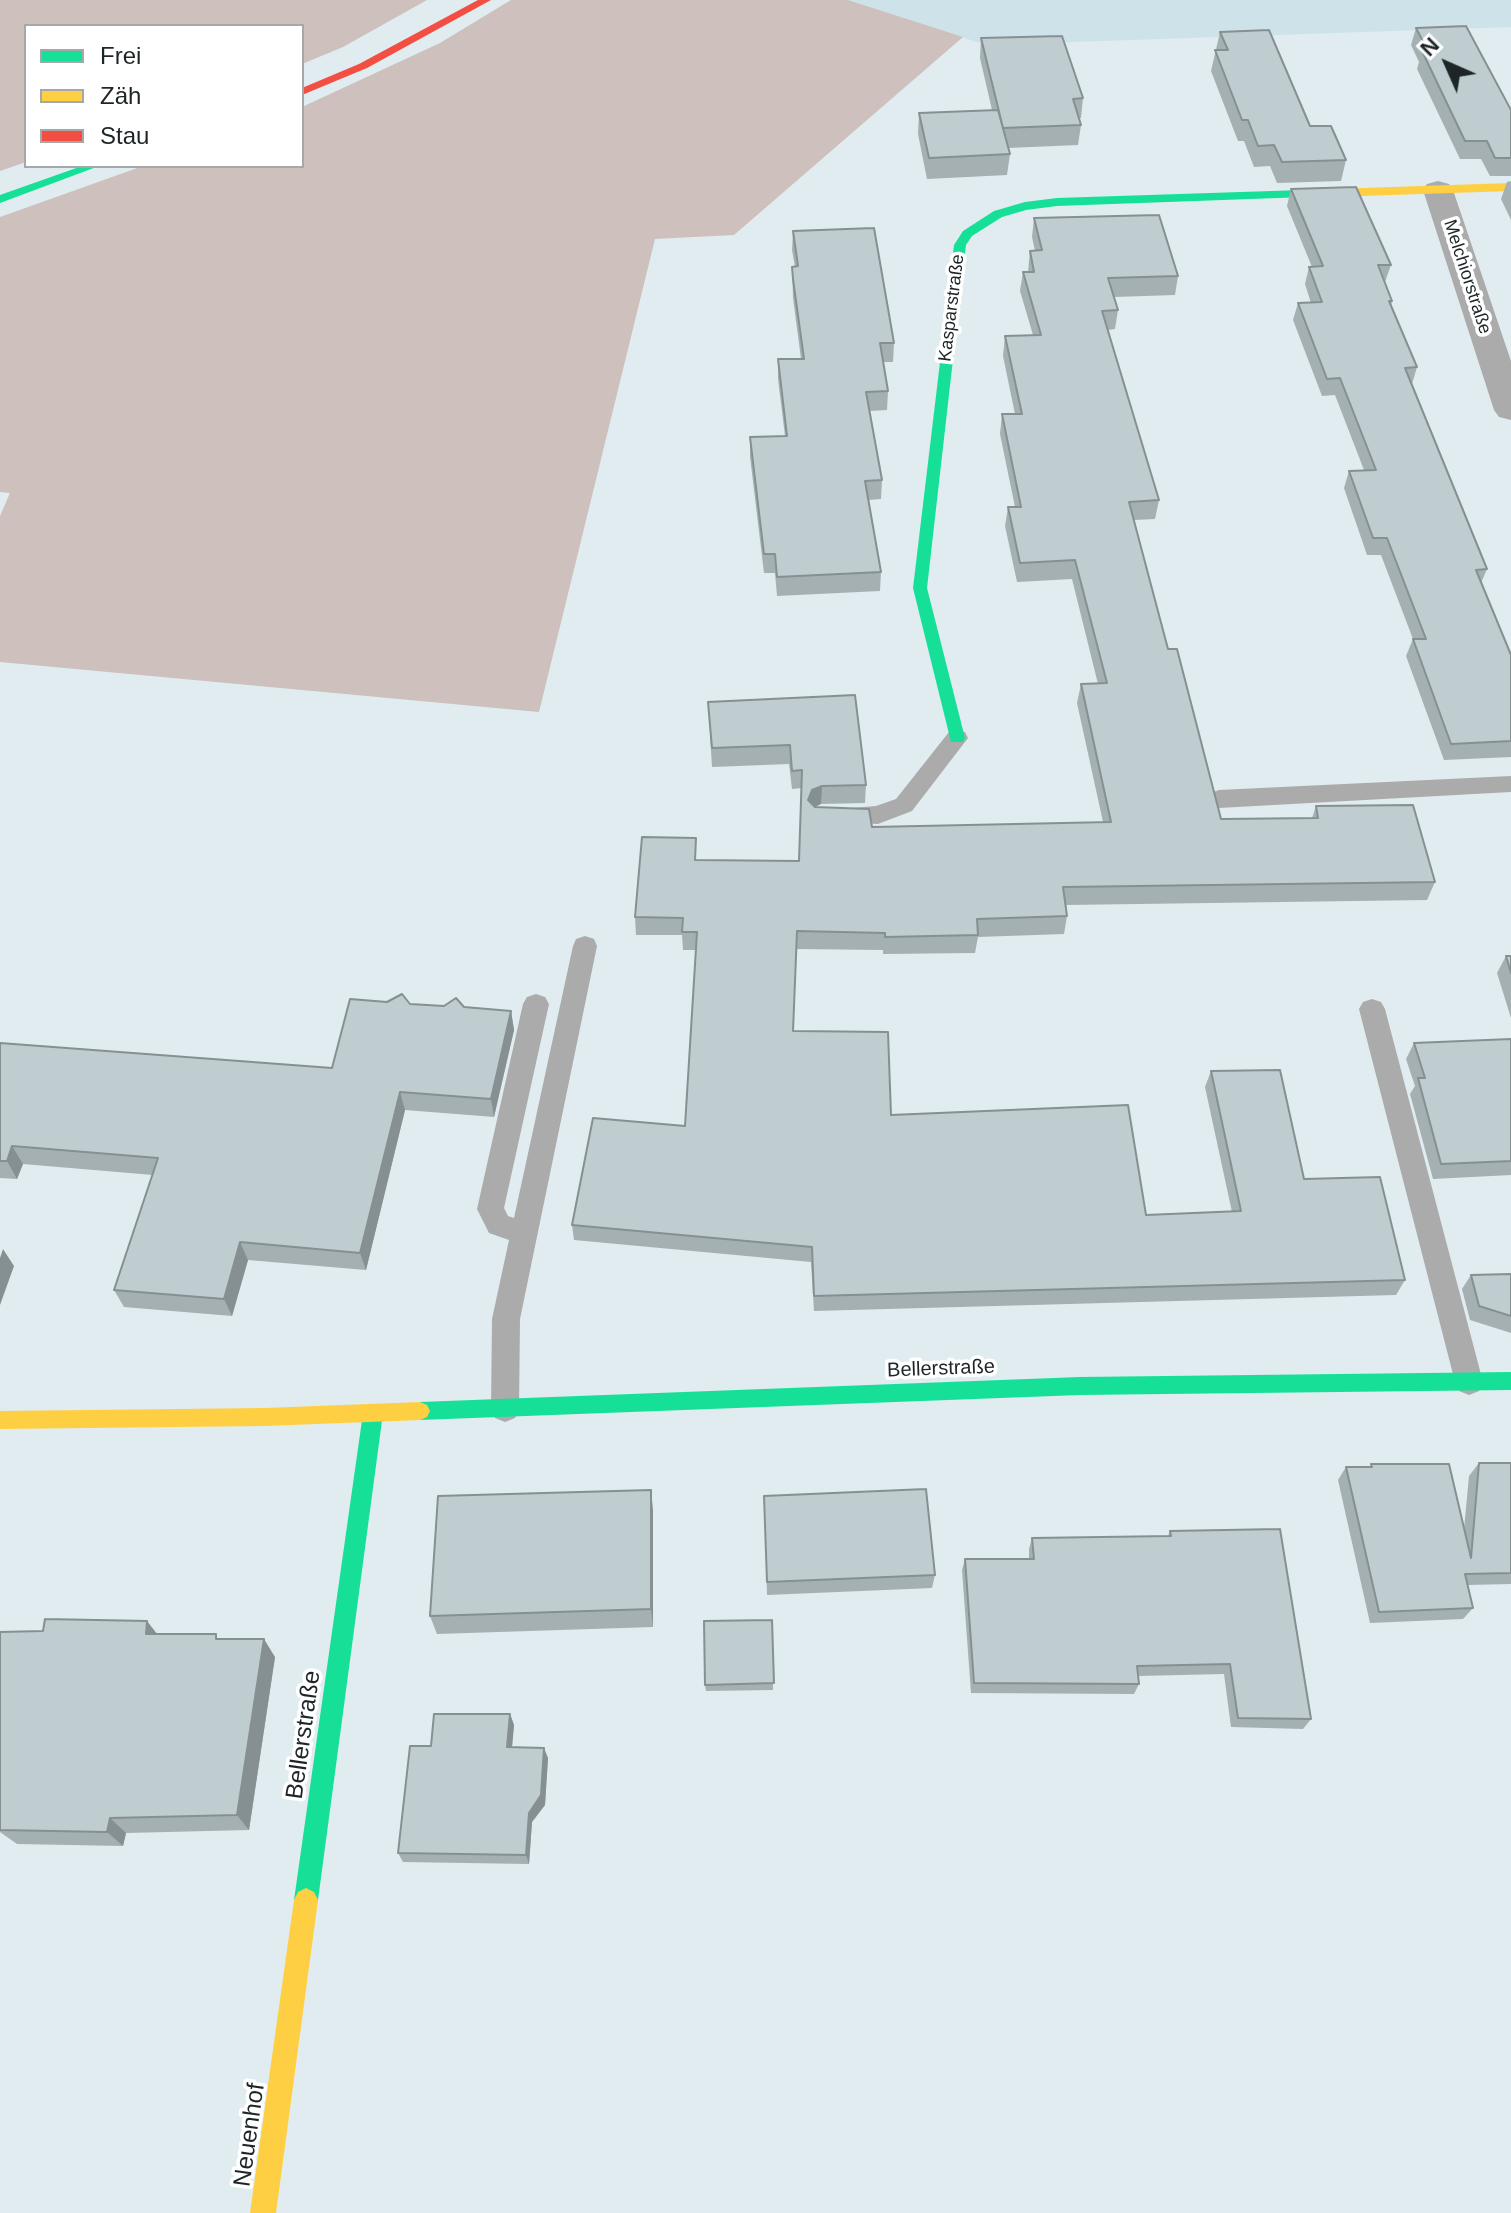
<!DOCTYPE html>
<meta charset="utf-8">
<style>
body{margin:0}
#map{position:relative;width:1511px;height:2213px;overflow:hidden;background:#e0ecef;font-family:Arial,sans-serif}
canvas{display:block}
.legend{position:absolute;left:24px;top:24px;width:280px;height:144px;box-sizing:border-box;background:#fff;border:2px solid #a5a8a9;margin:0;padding:10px 14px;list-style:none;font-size:24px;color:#1d2527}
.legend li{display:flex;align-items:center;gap:16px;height:40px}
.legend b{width:40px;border:2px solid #a5a8a9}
.north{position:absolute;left:1407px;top:24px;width:80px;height:80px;-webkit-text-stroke:6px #fff;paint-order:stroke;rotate:315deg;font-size:22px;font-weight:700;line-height:32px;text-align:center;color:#1d2527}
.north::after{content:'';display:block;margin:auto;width:28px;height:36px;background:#1d2527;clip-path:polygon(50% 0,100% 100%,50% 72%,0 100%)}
</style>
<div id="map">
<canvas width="1511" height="2213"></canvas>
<ul class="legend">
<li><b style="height:10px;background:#16e098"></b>Frei</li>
<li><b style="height:10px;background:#ffcf43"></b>Zäh</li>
<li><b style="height:10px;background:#f24e42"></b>Stau</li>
</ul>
<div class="north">N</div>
</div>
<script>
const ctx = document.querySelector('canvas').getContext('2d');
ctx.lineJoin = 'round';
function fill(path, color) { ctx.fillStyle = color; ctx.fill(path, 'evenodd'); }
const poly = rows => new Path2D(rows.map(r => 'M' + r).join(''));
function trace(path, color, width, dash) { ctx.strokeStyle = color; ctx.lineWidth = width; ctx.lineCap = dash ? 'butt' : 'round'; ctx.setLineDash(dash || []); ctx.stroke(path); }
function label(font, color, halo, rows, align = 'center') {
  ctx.font = font + ' Arial,sans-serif'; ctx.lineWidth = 7; ctx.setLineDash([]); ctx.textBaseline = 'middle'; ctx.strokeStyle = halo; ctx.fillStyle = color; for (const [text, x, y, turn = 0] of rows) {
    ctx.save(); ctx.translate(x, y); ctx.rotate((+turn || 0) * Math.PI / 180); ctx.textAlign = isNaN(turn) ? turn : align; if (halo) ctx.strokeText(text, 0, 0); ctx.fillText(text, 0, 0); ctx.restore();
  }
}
const built = poly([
 [848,0,1511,0,1511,27,986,45]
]);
const forest = poly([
 [0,0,427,0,343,47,302,64,302,26,26,26,26,162,0,171],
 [511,0,848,0,963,37,734,235,655,239,539,712,0,662,0,516,10,493,0,492,0,217,143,166,302,166,302,107,440,43]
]);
const lane = poly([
 [957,730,965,732,968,738,912,811,878,824,827,822,823,816,827,810,876,806,896,799,949,732,957,730],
 [1511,776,1511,792,1219,808,1211,805,1207,799,1211,793,1219,790,1511,776],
 [585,936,594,939,597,946,520,1319,519,1409,515,1418,505,1422,495,1418,491,1409,492,1319,509,1240,489,1233,477,1209,523,1004,527,997,536,994,545,997,549,1004,504,1208,508,1216,514,1218,573,946,576,939,585,936],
 [1372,999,1381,1002,1385,1009,1483,1382,1479,1391,1469,1395,1459,1391,1455,1382,1359,1009,1363,1002,1372,999]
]);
const street = poly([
 [1438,181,1449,184,1453,190,1511,361,1511,420,1499,417,1494,410,1423,190,1427,184,1438,181]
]);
const fast = poly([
 [82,166,99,166,0,203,0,195,82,166],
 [1302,190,1308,194,1306,197,1057,206,1026,210,1002,217,972,236,966,245,927,588,965,738,963,742,951,742,913,588,954,245,963,231,994,211,1025,202,1057,198,1302,190],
 [1511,1372,1511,1390,1080,1395,420,1420,413,1417,410,1411,413,1405,420,1402,1080,1377,1511,1372],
 [373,1404,380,1407,383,1413,318,1900,314,1908,306,1912,298,1908,294,1900,363,1413,366,1407,373,1404]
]);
const slow = poly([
 [1511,183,1511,191,1302,198,1296,194,1302,190,1511,183],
 [420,1402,427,1405,430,1411,427,1417,420,1420,265,1426,0,1429,0,1411,265,1408,420,1402],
 [306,1888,314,1892,318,1900,276,2213,250,2213,294,1900,298,1892,306,1888]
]);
const jam = poly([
 [478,0,491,0,367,68,302,95,302,88,359,64,478,0]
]);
const wall = poly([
 [1416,28,1511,110,1511,176,1490,176,1481,159,1460,159,1417,69,1419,62,1411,45],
 [1220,32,1310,126,1346,160,1341,181,1277,183,1270,166,1254,167,1244,141,1238,141,1211,71],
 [981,38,1083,98,1081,118,1079,118,1081,125,1078,145,1008,148,1010,154,1007,175,927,179,918,134,919,113,992,110,980,58],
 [1511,181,1511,220,1501,199,1507,182],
 [1291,189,1391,265,1385,282,1392,301,1391,306,1417,367,1412,384,1487,569,1481,583,1511,655,1511,757,1444,760,1406,656,1413,639,1381,555,1367,555,1344,488,1349,471,1364,470,1335,395,1322,396,1293,320,1298,303,1311,303,1305,284,1309,267,1312,267,1287,206],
 [1034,218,1178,276,1175,295,1114,297,1118,310,1115,329,1108,330,1159,500,1155,519,1134,520,1168,649,1221,819,1312,818,1316,806,1435,882,1427,900,1066,905,1067,916,1064,934,978,937,975,953,883,954,883,950,796,949,793,1031,891,1115,1146,1215,1232,1212,1205,1087,1211,1071,1304,1179,1405,1280,1396,1295,814,1311,811,1262,574,1240,572,1225,685,1126,696,950,683,950,682,935,636,935,635,917,696,860,799,861,802,788,792,789,789,764,712,767,708,702,866,785,865,803,821,804,815,807,872,827,1103,822,1077,703,1081,684,1098,684,1072,579,1017,582,1005,526,1008,507,1015,507,1000,434,1002,414,1015,414,1003,356,1005,336,1033,335,1020,291,1023,272,1028,272,1030,251,1035,251,1032,237],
 [793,231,894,343,893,362,883,362,888,391,887,410,870,411,882,480,881,499,868,500,881,572,880,591,777,596,775,573,764,573,750,457,750,437,785,436,778,379,778,359,801,359,793,298,792,267,795,267,792,250],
 [1506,956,1511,956,1511,1018,1497,973],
 [410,1004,511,1011,514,1030,494,1117,405,1110,366,1270,248,1260,232,1316,124,1307,114,1290,153,1175,23,1164,17,1179,0,1178,0,1043,332,1068],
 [1511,1039,1511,1175,1433,1179,1410,1094,1415,1086,1406,1059,1414,1043],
 [1511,1274,1511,1333,1470,1320,1462,1289,1471,1275],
 [1479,1463,1511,1463,1511,1584,1468,1585,1473,1608,1463,1619,1370,1623,1338,1480,1346,1467,1370,1467,1371,1464,1464,1529,1469,1476],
 [764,1496,935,1575,932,1588,767,1595],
 [653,1510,653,1627,437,1634,430,1616],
 [1170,1531,1311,1719,1303,1729,1231,1727,1224,1674,1138,1676,1139,1684,1134,1694,971,1693,962,1570,965,1559,1029,1559,1029,1549,1032,1538,1168,1536],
 [772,1620,773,1690,706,1691,705,1685],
 [0,1632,157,1634,220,1639,275,1657,249,1830,126,1833,123,1846,17,1844,0,1832],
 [510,1714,514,1725,512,1747,548,1758,545,1805,532,1822,529,1864,403,1862,398,1853,431,1746]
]);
const shadedWall = poly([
 [822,786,821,804,812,808,808,800,812,790],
 [511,1011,514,1030,494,1117,491,1099],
 [400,1092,405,1110,366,1270,360,1253],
 [12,1146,23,1164,17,1179,7,1161],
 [240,1242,248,1260,232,1316,224,1299],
 [3,1249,14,1266,0,1305,0,1258],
 [651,1490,653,1510,653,1627,651,1609],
 [147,1621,161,1639,146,1634],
 [264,1639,275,1657,249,1830,237,1815],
 [510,1714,514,1725,511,1758,507,1747],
 [544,1748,548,1758,545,1805,532,1822,529,1864,526,1855,529,1813],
 [110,1818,126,1833,123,1846,107,1832]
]);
const building = poly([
 [1466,26,1511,110,1511,158,1495,158,1487,141,1465,141,1422,51,1428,51,1416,28,1466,26],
 [1269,30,1310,126,1331,126,1346,160,1282,162,1274,145,1258,146,1248,120,1242,120,1215,50,1228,50,1220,32,1269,30],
 [1062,36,1083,98,1073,99,1081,125,1003,128,981,38,1062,36],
 [998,110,1010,154,929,158,919,113,998,110],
 [1356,187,1391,265,1378,265,1392,301,1389,301,1417,367,1405,368,1487,569,1476,570,1511,655,1511,741,1451,744,1413,639,1426,639,1387,538,1373,538,1349,471,1376,470,1340,378,1327,379,1298,303,1322,302,1309,267,1323,266,1291,189,1356,187],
 [1159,215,1178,276,1108,278,1118,310,1102,311,1159,500,1129,502,1168,649,1177,649,1221,819,1318,818,1316,806,1413,805,1435,882,1063,887,1067,916,977,919,978,935,885,937,885,933,797,931,793,1031,888,1032,891,1115,1128,1105,1146,1215,1241,1211,1211,1071,1280,1070,1304,1179,1380,1177,1405,1280,814,1296,812,1247,572,1225,593,1118,685,1126,697,932,682,932,683,918,635,917,642,837,696,838,695,860,799,861,802,770,792,771,790,745,712,748,708,702,855,695,866,785,822,786,812,790,808,800,815,807,869,809,872,827,1111,822,1081,684,1107,683,1075,560,1020,563,1008,507,1021,507,1002,414,1022,414,1005,336,1041,335,1023,272,1034,272,1030,251,1042,250,1034,218,1159,215],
 [874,228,894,343,880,343,888,391,866,392,882,480,865,481,881,572,777,577,775,554,764,554,750,437,787,436,778,359,804,359,793,279,792,267,798,266,793,231,874,228],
 [1506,956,1511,956,1511,973,1506,956],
 [402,994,410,1004,444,1006,456,998,464,1007,511,1011,491,1099,400,1092,360,1253,240,1242,224,1299,114,1290,158,1158,12,1146,7,1161,0,1161,0,1043,332,1068,350,999,387,1002,402,994],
 [1511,1039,1511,1161,1441,1164,1418,1078,1425,1078,1414,1043,1511,1039],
 [1511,1274,1511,1316,1479,1306,1471,1275,1511,1274],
 [1479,1463,1511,1463,1511,1573,1465,1574,1473,1608,1379,1612,1346,1467,1372,1467,1371,1464,1449,1464,1471,1558,1479,1463],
 [926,1489,935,1575,767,1582,764,1496,926,1489],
 [651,1490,651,1609,430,1616,438,1496,651,1490],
 [1280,1529,1311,1719,1238,1718,1230,1664,1137,1666,1139,1684,974,1683,965,1559,1034,1559,1032,1538,1171,1536,1170,1531,1280,1529],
 [45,1619,147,1621,146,1634,216,1634,216,1639,264,1639,237,1815,110,1818,107,1832,0,1830,0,1632,43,1631,45,1619],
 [772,1620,774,1683,705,1685,704,1621,772,1620],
 [434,1714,510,1714,507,1747,544,1748,541,1795,529,1813,526,1855,398,1853,410,1746,431,1746,434,1714]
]);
const farStreetnames = [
 ["Melchiorstraße",1467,277,72],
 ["Kasparstraße",952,308,-83]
];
const streetNames = [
 ["Bellerstraße",941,1369,-2]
];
const nearStreetnames = [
 ["Bellerstraße",304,1735,-82],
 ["Neuenhof",250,2135,-82]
];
fill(built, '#cee3e9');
fill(forest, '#cdc0bd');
fill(lane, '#acabab');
fill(street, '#acabab');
fill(fast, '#16e098');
fill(slow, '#ffcf43');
fill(jam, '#f24e42');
fill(wall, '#a5b0b3');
fill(shadedWall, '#869092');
fill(building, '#c0cdd0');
trace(building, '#869092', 2);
label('18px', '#1d2527', '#fff', farStreetnames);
label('20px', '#1d2527', '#fff', streetNames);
label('24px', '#1d2527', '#fff', nearStreetnames);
</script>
